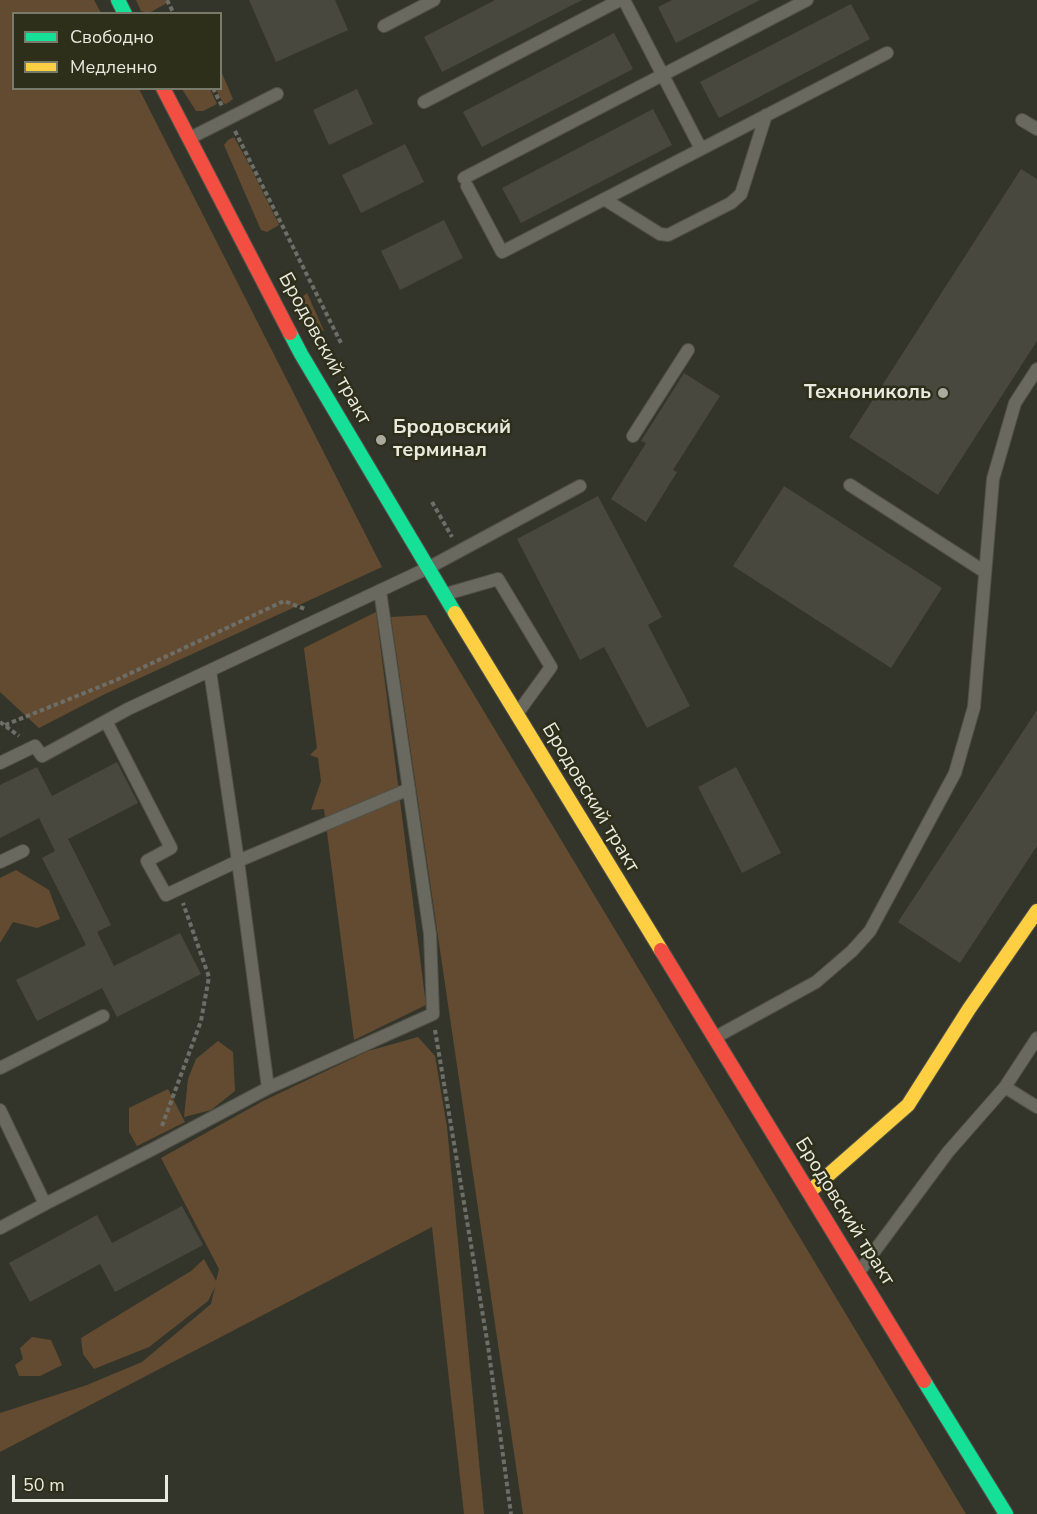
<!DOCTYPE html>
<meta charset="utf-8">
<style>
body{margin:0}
#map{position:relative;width:1037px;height:1514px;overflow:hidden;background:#34352a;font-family:"Nunito Sans",sans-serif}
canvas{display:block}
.legend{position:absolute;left:12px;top:12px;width:210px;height:78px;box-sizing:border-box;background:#2e2f1b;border:2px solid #797a69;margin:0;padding:8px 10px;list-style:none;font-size:18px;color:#e9eade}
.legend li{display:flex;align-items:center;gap:12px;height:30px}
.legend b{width:30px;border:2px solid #797a69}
.scale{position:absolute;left:12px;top:1475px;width:156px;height:27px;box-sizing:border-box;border:3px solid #e9eade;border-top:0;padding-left:8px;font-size:18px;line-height:21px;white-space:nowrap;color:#e9eade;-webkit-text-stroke:4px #2e2f1b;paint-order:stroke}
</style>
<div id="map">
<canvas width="1037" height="1514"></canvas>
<ul class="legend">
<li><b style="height:8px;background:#16e098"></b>Свободно</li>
<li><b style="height:8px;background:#ffcf43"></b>Медленно</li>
</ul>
<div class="scale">50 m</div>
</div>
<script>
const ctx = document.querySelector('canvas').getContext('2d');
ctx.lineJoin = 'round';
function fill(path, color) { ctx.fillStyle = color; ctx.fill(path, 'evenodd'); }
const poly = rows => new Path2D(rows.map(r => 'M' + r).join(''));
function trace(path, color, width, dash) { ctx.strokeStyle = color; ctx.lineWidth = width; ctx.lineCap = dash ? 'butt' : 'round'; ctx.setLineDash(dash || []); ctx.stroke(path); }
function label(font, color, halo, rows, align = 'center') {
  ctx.font = font + ' "Nunito Sans",sans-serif'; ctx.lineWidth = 5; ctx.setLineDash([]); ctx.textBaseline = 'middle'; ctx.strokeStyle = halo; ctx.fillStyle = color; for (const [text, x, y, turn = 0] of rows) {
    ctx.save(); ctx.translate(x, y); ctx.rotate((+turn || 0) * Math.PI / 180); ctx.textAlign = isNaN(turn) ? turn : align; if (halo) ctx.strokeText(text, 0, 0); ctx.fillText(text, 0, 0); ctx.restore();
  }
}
const green = poly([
 [0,0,94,0,101,13,14,14,14,88,139,89,382,567,105,694,39,728,0,692],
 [136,0,165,0,167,3,149,13,147,13,141,11],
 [221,71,233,99,226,104,223,103,216,89,220,88],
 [182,89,210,89,217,104,203,111,196,111],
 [234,137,251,168,279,225,267,232,261,230,224,145,228,140],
 [307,293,324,331,312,329,297,301],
 [376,612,426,1005,354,1040,324,809,311,810,321,781,318,758,310,755,317,748,304,648],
 [426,615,966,1514,523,1514,391,617],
 [16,870,49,890,60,919,37,928,13,922,0,943,0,878],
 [418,1037,435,1056,447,1127,484,1514,464,1514,432,1227,0,1452,0,1413,87,1385,142,1362,211,1304,215,1287,208,1301,149,1347,94,1369,83,1354,81,1338,191,1271,204,1259,216,1281,219,1269,161,1158,263,1101,368,1051],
 [218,1041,233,1052,235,1091,211,1110,184,1117,188,1079,196,1059],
 [168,1089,185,1122,137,1146,129,1132,129,1108],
 [32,1337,51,1340,62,1365,40,1376,19,1376,15,1365,23,1359,20,1348]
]);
const building = poly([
 [249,0,335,0,348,30,276,62],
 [495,0,582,0,442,72,424,37],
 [672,0,760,0,676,43,658,7],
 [851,4,870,39,719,118,700,82],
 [614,33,633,69,482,147,463,112],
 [357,89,373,124,329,145,313,110],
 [653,109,672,145,521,223,502,188],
 [405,144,424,182,361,213,342,175],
 [1021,169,1037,179,1037,341,938,495,849,437],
 [444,220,463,258,400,290,381,251],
 [684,373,720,396,673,470,677,472,646,522,611,499,646,443,641,441],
 [784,486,942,588,891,668,733,566],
 [598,496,662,617,648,625,690,706,647,728,604,647,580,660,517,539],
 [1037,710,1037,846,960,963,898,922],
 [117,762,138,803,68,839,111,925,97,932,114,966,180,933,201,974,117,1017,102,988,37,1021,16,980,86,945,42,858,55,851,39,818,0,838,0,785,37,767,52,796],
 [736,767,781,853,742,873,698,787],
 [182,1206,203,1245,115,1292,100,1264,30,1302,9,1263,97,1215,112,1243]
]);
const path = poly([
 [167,0,174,14],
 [213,88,222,106],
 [235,131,341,343],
 [432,502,452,537],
 [0,722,19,736],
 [5,725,114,681,284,601,305,609],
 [435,1030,488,1346,511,1514],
 [162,1126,201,1021,209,977,183,903]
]);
const lane = poly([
 [624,0,701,149],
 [384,26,434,0],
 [424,102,620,0],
 [1022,120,1037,129],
 [190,138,277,94],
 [464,178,807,0],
 [467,186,502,252,887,53],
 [604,199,660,234,668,235,731,203,741,194,766,115],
 [633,436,688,350],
 [850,485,985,572],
 [446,594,498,579,551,667,517,714],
 [210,671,238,861,268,1088],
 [0,763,35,746,42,756,106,721],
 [409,789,238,861,166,895,147,861,171,848,106,721,128,709,428,568,580,486],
 [0,862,23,851],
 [714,1038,816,982,852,951,870,931,955,773,974,707,993,479,1015,403,1037,369],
 [0,1068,103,1016],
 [1005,1087,1037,1107],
 [0,1110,45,1204,153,1149,268,1088,433,1014,430,934,380,591],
 [0,1228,45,1204],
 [859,1272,948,1152,1005,1087,1037,1038]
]);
const fast = poly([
 [118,0,125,14],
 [290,333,301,354,455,613],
 [924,1381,1006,1514]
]);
const slow = poly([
 [455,613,661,950],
 [809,1192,908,1105,969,1009,1037,911]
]);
const jam = poly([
 [163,88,290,333],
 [661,950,924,1381]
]);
const markers = [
 [943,393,6,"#aaab9f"],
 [381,440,6,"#aaab9f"]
];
const streetNames = [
 ["Бродовский тракт",324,349,61],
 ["Бродовский тракт",590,798,59],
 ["Бродовский тракт",844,1212,58]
];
const poiNames = [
 ["Технониколь",931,393],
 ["Бродовский",393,428,"left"],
 ["терминал",393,451,"left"]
];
fill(green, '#634b31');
fill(building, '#49483f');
trace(lane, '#515147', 14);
trace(fast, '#515147', 16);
trace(slow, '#515147', 16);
trace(jam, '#515147', 16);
trace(path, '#6d6e66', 4, [4.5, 3]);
trace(lane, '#696960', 12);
trace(fast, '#16e098', 14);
trace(slow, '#ffcf43', 14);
trace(jam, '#f24e42', 14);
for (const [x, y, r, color] of markers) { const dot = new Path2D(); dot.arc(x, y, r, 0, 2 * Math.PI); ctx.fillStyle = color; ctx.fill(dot); trace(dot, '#2e2f1b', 2); }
label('20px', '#e9eade', '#2e2f1b', streetNames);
label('bold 20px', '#e9eade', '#2e2f1b', poiNames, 'right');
</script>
